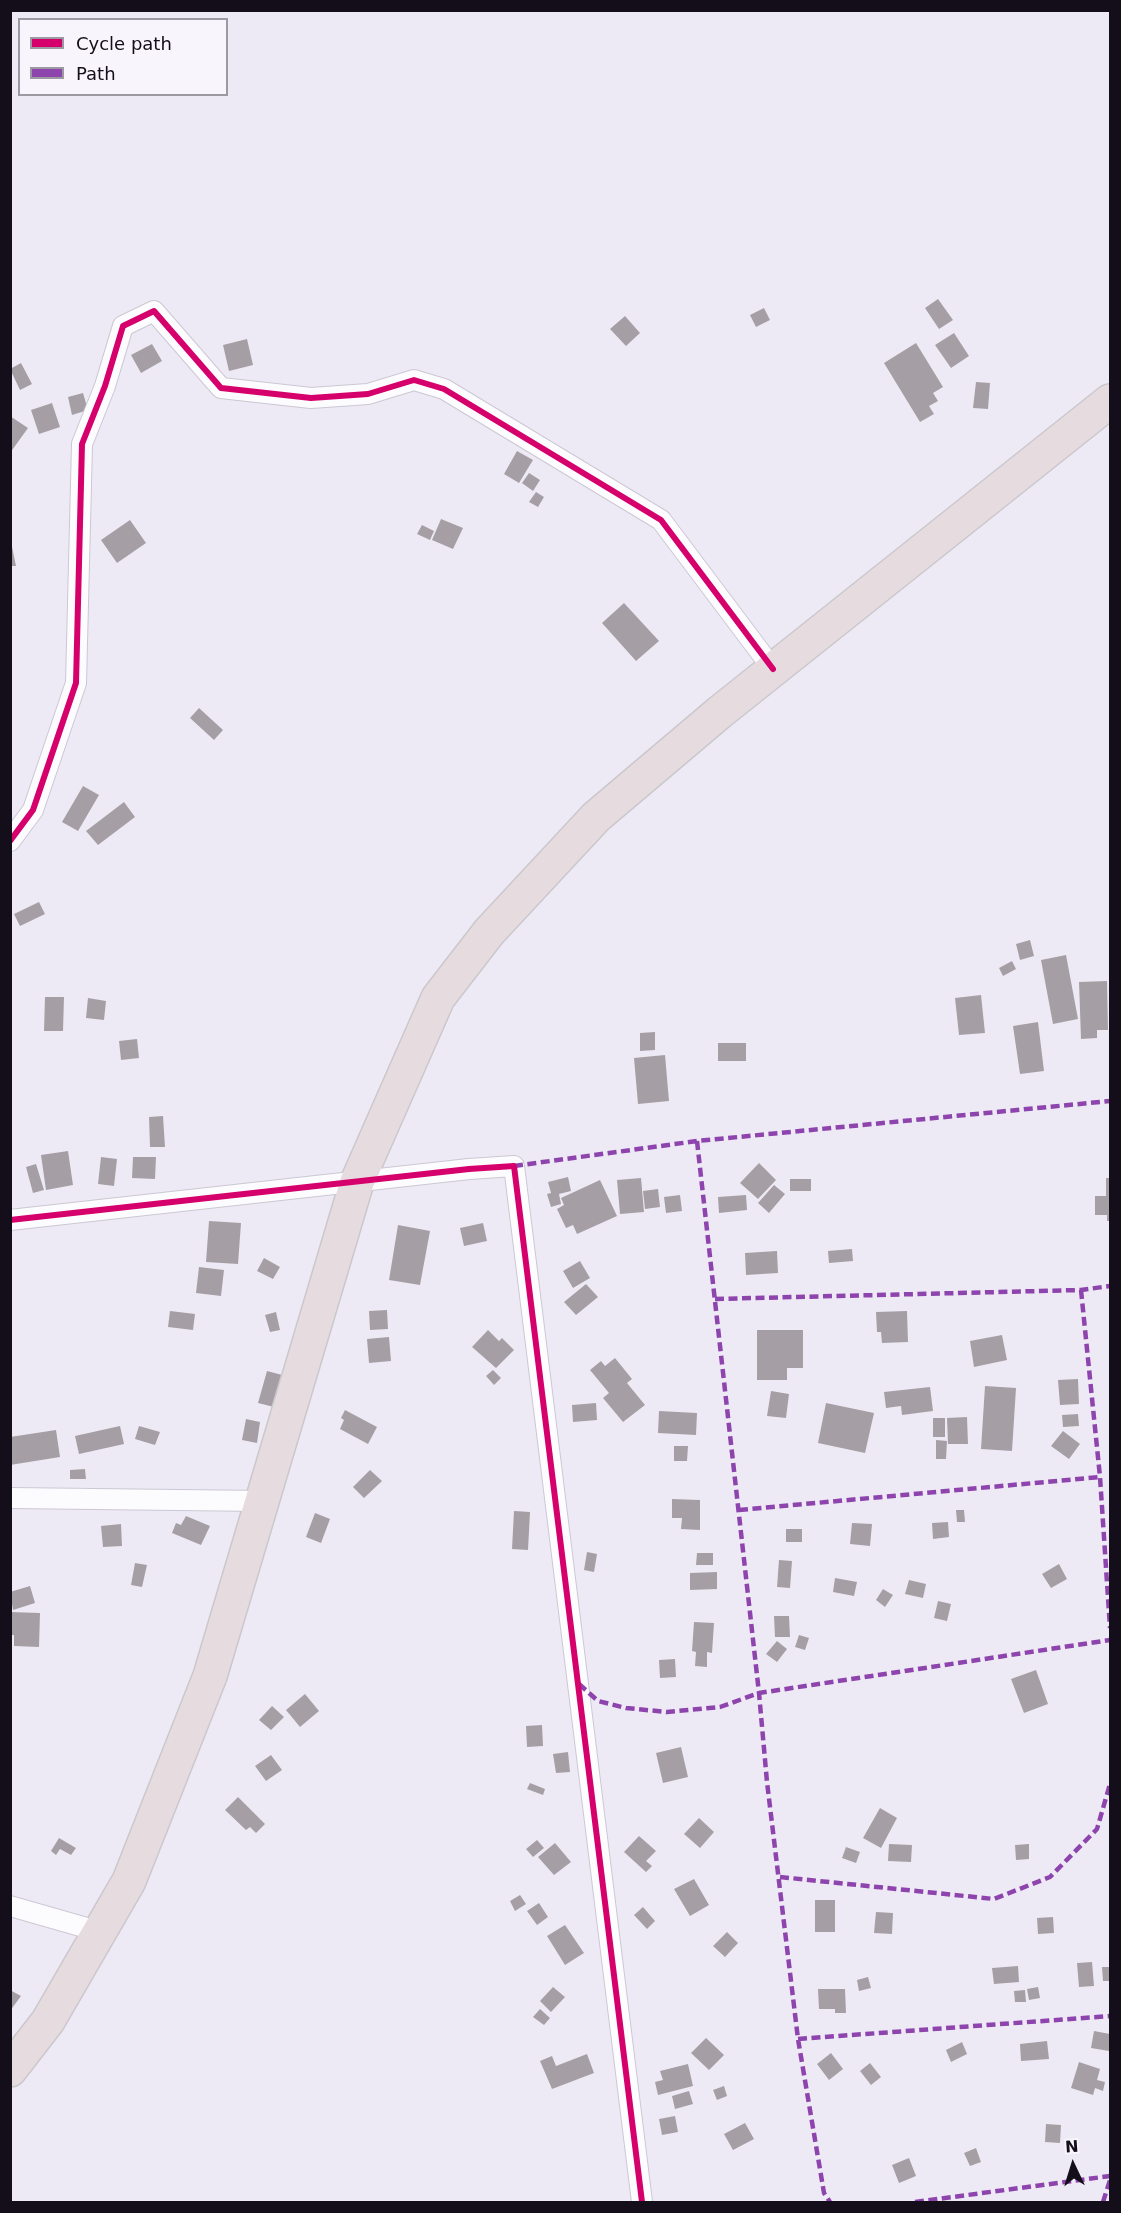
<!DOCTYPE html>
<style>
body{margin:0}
#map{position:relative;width:1121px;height:2213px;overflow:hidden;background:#eeeaf5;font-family:"DejaVu Sans",sans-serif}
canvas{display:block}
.frame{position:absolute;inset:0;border:12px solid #140e1a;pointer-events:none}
.legend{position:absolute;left:18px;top:18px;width:210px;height:78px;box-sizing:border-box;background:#f8f5fc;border:2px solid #9d99a2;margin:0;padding:8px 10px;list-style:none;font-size:18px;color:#140e1a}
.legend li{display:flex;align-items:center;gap:12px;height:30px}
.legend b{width:30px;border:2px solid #9d99a2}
.north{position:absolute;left:1043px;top:2135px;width:60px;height:60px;-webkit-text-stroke:4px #f8f5fc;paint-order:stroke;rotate:356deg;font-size:16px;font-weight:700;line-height:24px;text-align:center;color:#140e1a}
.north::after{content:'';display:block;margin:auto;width:21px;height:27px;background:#140e1a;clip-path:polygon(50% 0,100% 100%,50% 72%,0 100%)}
</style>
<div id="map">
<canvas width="1121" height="2213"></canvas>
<div class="frame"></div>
<ul class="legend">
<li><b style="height:8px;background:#d6006c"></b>Cycle path</li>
<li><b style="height:8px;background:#8e44ad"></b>Path</li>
</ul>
<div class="north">N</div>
</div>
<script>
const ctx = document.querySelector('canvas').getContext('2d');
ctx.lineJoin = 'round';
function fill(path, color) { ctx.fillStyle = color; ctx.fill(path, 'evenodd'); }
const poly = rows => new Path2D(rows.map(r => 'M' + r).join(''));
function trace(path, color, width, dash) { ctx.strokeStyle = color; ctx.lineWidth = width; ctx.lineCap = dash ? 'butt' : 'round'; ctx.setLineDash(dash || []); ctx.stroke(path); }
const building = poly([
 [938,299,953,320,939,329,925,308],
 [764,308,770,320,756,327,750,315],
 [625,316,640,333,626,346,610,329],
 [954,333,969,356,951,368,935,345],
 [247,339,253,365,229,371,223,345],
 [916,343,943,387,933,393,938,401,929,406,934,414,920,422,884,363],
 [152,344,162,361,141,373,131,355],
 [21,363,32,384,20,390,10,369],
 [976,382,990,383,988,409,973,408],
 [83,393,88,410,72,415,68,397],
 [52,403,60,427,39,434,31,410],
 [10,416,28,428,10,453],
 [517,451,533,460,519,483,504,474],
 [529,473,540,480,533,491,522,483],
 [536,492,544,497,538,507,529,502],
 [441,519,463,528,453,549,432,540],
 [130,520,146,543,117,563,101,540],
 [422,525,434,531,430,540,417,534],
 [10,537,16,566,10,566],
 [624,603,659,641,636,661,602,623],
 [199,708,223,730,214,740,190,718],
 [83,786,99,795,78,831,62,822],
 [124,802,135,817,98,845,86,831],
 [39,902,45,914,20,926,14,914],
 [1030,940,1034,956,1020,960,1016,944],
 [1066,955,1078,1019,1053,1024,1041,960],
 [1012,961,1016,969,1003,976,999,968],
 [1107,981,1108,1030,1097,1030,1097,1038,1081,1039,1079,982],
 [981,995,985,1033,959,1035,955,998],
 [45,997,64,997,63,1031,44,1031],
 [88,998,106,1001,104,1020,86,1018],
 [1038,1022,1044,1071,1020,1074,1013,1026],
 [655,1032,655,1050,640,1051,640,1033],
 [137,1039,139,1058,121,1060,119,1041],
 [718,1043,746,1043,746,1061,718,1061],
 [665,1055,669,1101,638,1104,634,1058],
 [163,1116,165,1147,150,1147,149,1117],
 [68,1151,73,1185,46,1190,41,1155],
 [101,1157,117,1159,114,1186,98,1184],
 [133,1157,156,1157,155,1179,132,1178],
 [759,1163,776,1180,758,1199,740,1183],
 [36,1164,44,1190,33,1193,26,1167],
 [568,1177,571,1191,559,1194,561,1204,551,1207,547,1194,551,1193,548,1182],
 [641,1178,644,1212,620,1214,617,1180],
 [1106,1178,1110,1178,1110,1221,1107,1221,1107,1215,1095,1215,1095,1196,1106,1196],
 [790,1179,811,1179,811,1191,790,1191],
 [600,1180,617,1216,577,1234,573,1225,566,1228,557,1209,564,1205,561,1198],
 [774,1185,785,1194,769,1213,758,1203],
 [658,1189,660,1207,645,1209,643,1191],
 [680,1195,682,1211,666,1213,664,1197],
 [746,1195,747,1210,719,1213,718,1197],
 [209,1221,241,1223,238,1264,206,1262],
 [483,1223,487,1241,464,1246,460,1228],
 [398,1225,430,1231,420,1285,389,1280],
 [852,1249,853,1261,829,1263,828,1251],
 [777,1251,778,1273,746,1275,745,1253],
 [264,1258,280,1267,273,1279,257,1271],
 [580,1261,590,1278,573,1288,563,1271],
 [199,1267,224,1270,221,1296,196,1293],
 [586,1284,598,1297,576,1315,564,1302],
 [387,1310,388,1329,370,1330,369,1311],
 [170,1311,195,1314,193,1330,168,1327],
 [907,1311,908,1342,882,1343,881,1332,877,1332,876,1312],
 [276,1312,280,1330,270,1332,265,1315],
 [488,1330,499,1341,502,1338,514,1350,496,1368,472,1347],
 [757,1330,803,1330,803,1368,787,1368,787,1380,757,1380],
 [1002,1335,1007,1360,974,1367,970,1341],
 [389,1337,391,1361,369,1363,367,1339],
 [615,1358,632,1379,627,1383,645,1405,623,1422,603,1398,609,1393,590,1370,601,1361,605,1366],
 [493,1370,501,1378,494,1385,486,1376],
 [267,1371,286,1376,278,1408,258,1403],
 [1078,1379,1079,1404,1060,1405,1058,1380],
 [985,1386,1016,1388,1012,1451,981,1449],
 [930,1387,933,1411,902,1415,901,1406,886,1408,884,1392],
 [771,1391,789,1394,786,1418,767,1416],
 [596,1403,597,1420,573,1422,572,1405],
 [826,1403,874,1413,865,1453,818,1443],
 [345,1410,377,1427,368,1444,340,1429,344,1420,341,1418],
 [659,1411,697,1413,696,1435,658,1433],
 [1078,1414,1079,1426,1063,1427,1062,1415],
 [967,1417,968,1444,948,1444,947,1418],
 [933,1418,945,1418,945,1437,933,1437],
 [246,1419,260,1422,257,1443,242,1440],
 [120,1426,124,1444,79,1454,75,1436],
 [139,1426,160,1432,155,1445,135,1439],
 [56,1430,60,1457,10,1465,10,1437],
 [1063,1431,1080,1444,1069,1459,1051,1446],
 [936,1440,947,1441,946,1459,936,1459],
 [674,1446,688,1446,687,1461,674,1461],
 [85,1469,86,1479,70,1479,70,1470],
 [370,1470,382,1481,364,1498,353,1487],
 [672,1499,700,1500,700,1530,681,1529,682,1518,672,1518],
 [956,1510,964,1510,965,1522,957,1522],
 [514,1511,530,1512,528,1550,512,1549],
 [315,1513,330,1519,321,1543,306,1537],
 [186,1516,210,1526,201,1545,172,1533,176,1523,181,1525],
 [948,1522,949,1537,933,1539,932,1523],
 [852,1523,872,1524,870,1546,850,1544],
 [121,1524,122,1546,103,1547,101,1526],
 [786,1529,802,1529,802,1542,786,1542],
 [587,1552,597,1554,594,1572,584,1570],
 [697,1553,713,1553,713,1565,696,1565],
 [779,1560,792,1561,790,1588,777,1587],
 [135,1563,147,1565,142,1587,131,1585],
 [1059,1564,1067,1579,1051,1588,1042,1574],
 [717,1572,717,1589,690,1590,690,1573],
 [835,1578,857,1582,854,1596,833,1592],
 [909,1580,926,1584,923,1598,905,1594],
 [30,1586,35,1603,13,1610,10,1592],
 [883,1589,893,1595,885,1607,876,1600],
 [938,1601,951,1604,947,1621,934,1618],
 [10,1612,40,1613,39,1647,14,1646,14,1635,10,1635],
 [774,1616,789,1616,790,1637,775,1637],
 [694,1622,714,1623,712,1653,707,1652,707,1667,695,1666,696,1652,692,1651],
 [799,1635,809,1638,805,1650,795,1647],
 [777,1641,787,1649,777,1662,766,1654],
 [675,1659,676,1677,660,1678,659,1660],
 [1036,1670,1048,1704,1024,1713,1011,1679],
 [305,1694,319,1711,300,1727,286,1710],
 [272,1706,284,1717,271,1730,259,1720],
 [542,1725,543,1746,527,1747,526,1726],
 [681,1747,688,1777,663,1783,656,1753],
 [568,1752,570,1772,556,1773,553,1754],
 [271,1755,282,1770,266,1781,255,1766],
 [530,1783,545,1789,543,1795,527,1789],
 [238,1797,265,1824,256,1833,250,1827,246,1830,225,1810],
 [880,1808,897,1818,881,1848,863,1838],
 [699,1818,714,1832,700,1848,684,1834],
 [639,1836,656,1851,646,1861,652,1866,646,1872,624,1852],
 [59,1838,76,1848,71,1855,60,1849,56,1855,51,1851],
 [537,1840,544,1848,533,1857,526,1849],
 [555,1843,571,1862,554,1875,538,1857],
 [889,1844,912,1845,911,1862,888,1861],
 [1029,1844,1029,1859,1016,1860,1015,1845],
 [846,1847,860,1852,856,1863,842,1858],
 [694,1879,709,1905,690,1916,674,1889],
 [520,1895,526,1904,515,1911,510,1901],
 [815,1900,835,1900,835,1932,815,1932],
 [539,1903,548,1917,537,1925,527,1911],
 [643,1907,655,1921,647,1929,634,1915],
 [876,1912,893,1913,892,1934,874,1933],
 [1053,1917,1054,1933,1038,1934,1037,1918],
 [565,1925,584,1953,565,1965,547,1936],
 [727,1932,738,1943,725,1957,713,1946],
 [1092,1962,1094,1986,1079,1987,1077,1963],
 [1018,1966,1019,1982,994,1984,992,1968],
 [1102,1967,1110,1967,1110,1981,1103,1981],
 [868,1977,871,1988,859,1991,857,1980],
 [553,1987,565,1997,551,2012,540,2001],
 [1038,1987,1040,1998,1029,2000,1027,1989],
 [818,1989,845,1989,846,2013,835,2013,835,2009,819,2009],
 [10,1990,21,1996,10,2011],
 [1025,1990,1026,2002,1015,2002,1014,1991],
 [540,2009,550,2018,544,2025,533,2017],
 [1094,2031,1110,2034,1109,2051,1091,2048],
 [706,2038,724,2055,709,2070,691,2053],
 [1047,2041,1049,2059,1021,2061,1020,2044],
 [962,2042,967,2054,951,2062,946,2050],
 [831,2053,843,2069,829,2080,817,2064],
 [587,2054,594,2073,552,2089,540,2061,552,2056,556,2066],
 [1079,2062,1100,2069,1097,2080,1105,2082,1103,2091,1095,2088,1093,2095,1071,2088],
 [870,2063,881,2077,871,2085,860,2071],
 [688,2064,693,2086,658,2095,655,2082,663,2080,660,2071],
 [724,2086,727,2096,717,2100,713,2090],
 [689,2091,693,2104,675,2109,672,2096],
 [675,2116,678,2132,662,2135,659,2119],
 [745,2123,754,2139,733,2150,724,2134],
 [1046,2124,1061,2125,1060,2143,1045,2142],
 [976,2148,981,2162,970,2166,964,2153],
 [909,2158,916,2176,899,2183,892,2165]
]);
const minor = poly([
 [10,841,33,810,76,683,82,444,105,386,123,326,154,311,221,388,311,398,368,394,414,380,444,389,661,520,773,669],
 [10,1220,469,1169,514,1166,642,2202],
 [10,1498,262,1501],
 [10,1906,101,1932]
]);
const trunk = poly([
 [10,2070,48,2021,129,1881,210,1676,357,1182,438,998,489,932,596,817,720,712,1110,401]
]);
const quiet = poly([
 [697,1141,759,1693,767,1782,798,2039,824,2193,830,2202],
 [514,1166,697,1141,1110,1101],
 [1081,1290,1100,1477,1110,1628],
 [715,1299,1081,1290,1110,1286],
 [739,1510,1100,1477],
 [579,1684,598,1701,626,1708,667,1712,720,1707,759,1693,1110,1640],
 [780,1877,994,1899,1050,1877,1097,1829,1110,1784],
 [798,2039,1110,2016],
 [915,2202,1110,2176],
 [1103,2202,1110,2180]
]);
const cycleway = poly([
 [10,841,33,810,76,683,82,444,105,386,123,326,154,311,221,388,311,398,368,394,414,380,444,389,661,520,773,669],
 [10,1220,469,1169,514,1166,642,2202]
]);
fill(building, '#a69ea5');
trace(minor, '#ccc8d3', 22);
trace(trunk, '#cac8cd', 36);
trace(minor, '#fcfcfe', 20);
trace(trunk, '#e6dbde', 33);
trace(quiet, '#8e44ad', 4.5, [9, 4.5]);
trace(cycleway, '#d6006c', 6);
</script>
